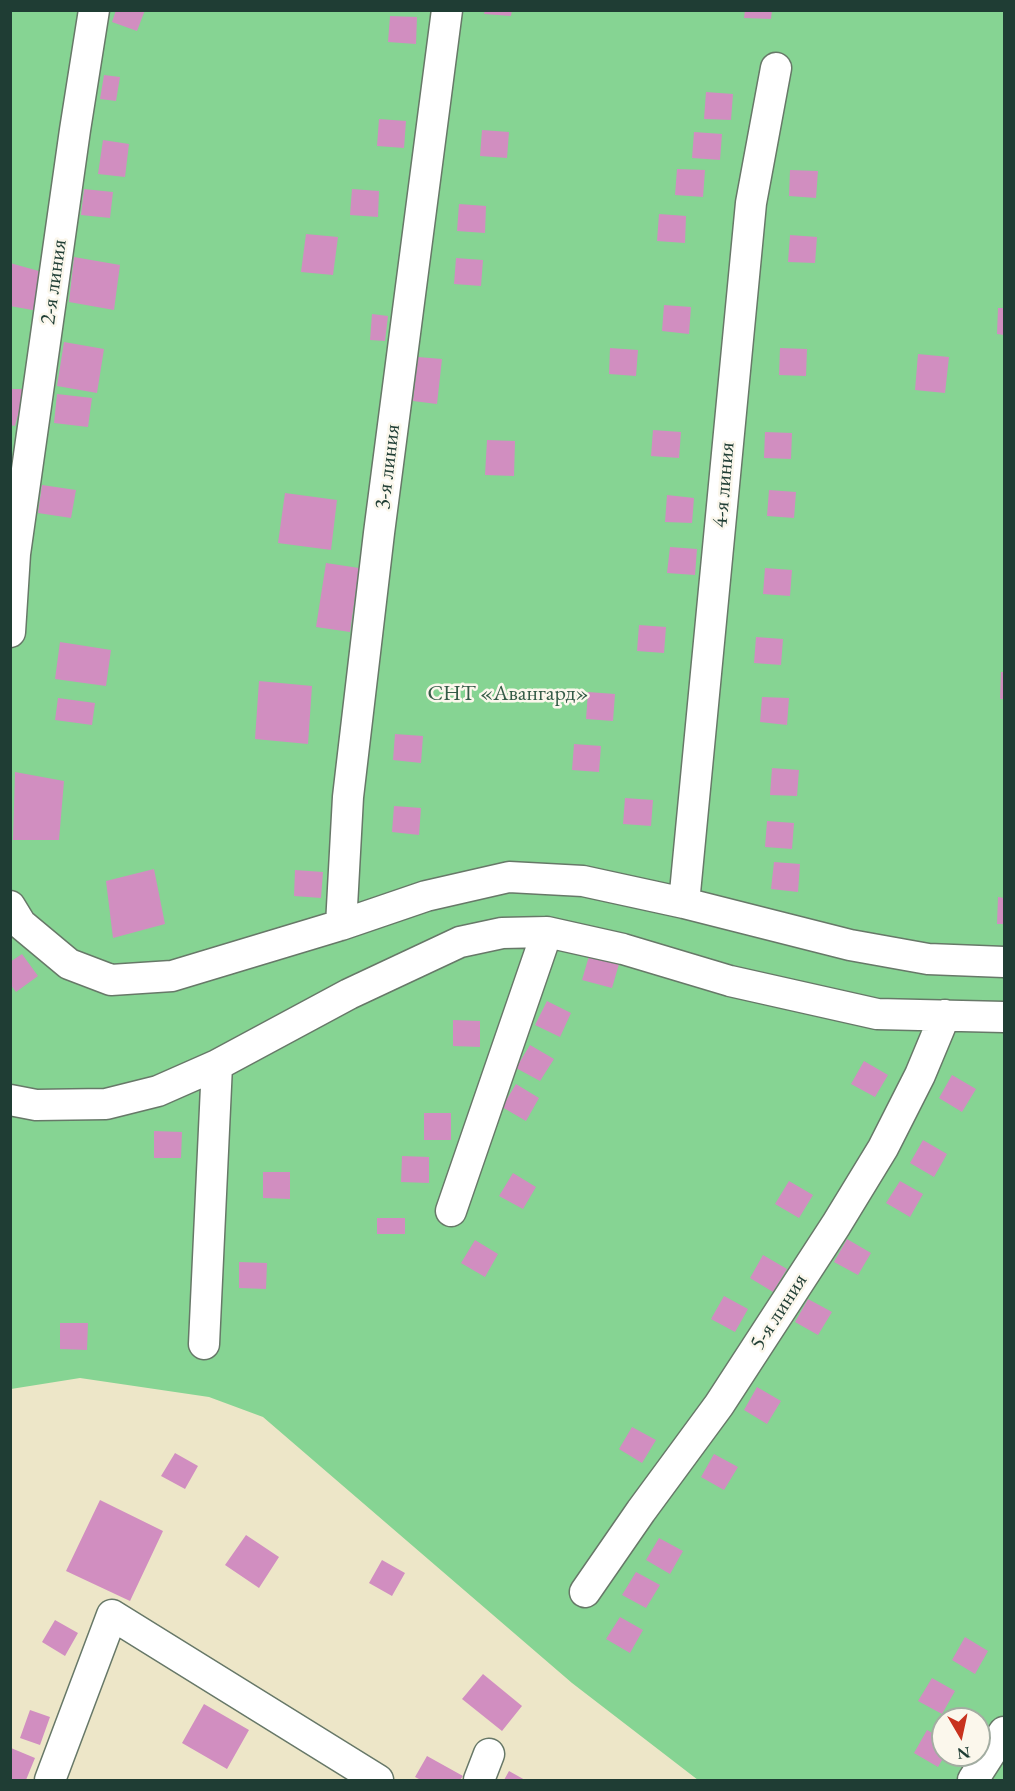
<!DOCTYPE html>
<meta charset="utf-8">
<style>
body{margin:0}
#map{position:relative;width:1015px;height:1791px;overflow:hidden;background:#ede6c8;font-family:"EB Garamond",serif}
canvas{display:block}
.frame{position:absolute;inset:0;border:12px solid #1f3d34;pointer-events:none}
.north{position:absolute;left:931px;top:1707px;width:60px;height:60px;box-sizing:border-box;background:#fbf7ec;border:2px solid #a3ada2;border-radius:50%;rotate:171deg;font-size:16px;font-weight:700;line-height:24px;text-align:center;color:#1f3d34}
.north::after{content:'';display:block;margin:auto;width:21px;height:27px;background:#c8321e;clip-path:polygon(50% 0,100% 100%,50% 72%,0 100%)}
</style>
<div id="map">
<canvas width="1015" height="1791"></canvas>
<div class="frame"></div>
<div class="north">N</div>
</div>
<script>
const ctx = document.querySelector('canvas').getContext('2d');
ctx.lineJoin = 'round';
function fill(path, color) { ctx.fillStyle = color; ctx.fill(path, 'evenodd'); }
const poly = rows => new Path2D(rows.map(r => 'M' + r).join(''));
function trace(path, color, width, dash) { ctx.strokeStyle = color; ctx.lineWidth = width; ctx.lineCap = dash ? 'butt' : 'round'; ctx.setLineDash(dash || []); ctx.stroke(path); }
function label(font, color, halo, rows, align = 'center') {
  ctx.font = font + ' "EB Garamond",serif'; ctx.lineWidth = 5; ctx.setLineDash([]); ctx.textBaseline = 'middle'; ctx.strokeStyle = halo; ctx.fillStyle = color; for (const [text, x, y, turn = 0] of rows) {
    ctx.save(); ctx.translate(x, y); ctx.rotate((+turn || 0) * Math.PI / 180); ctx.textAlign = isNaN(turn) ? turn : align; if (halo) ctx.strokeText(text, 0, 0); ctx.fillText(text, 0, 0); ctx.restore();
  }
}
const green = poly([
 [11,11,1004,11,1004,1780,698,1780,572,1683,263,1417,209,1397,80,1378,11,1389],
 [943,1719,979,1719,979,1755,943,1755]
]);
const building = poly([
 [116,10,145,10,137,31,112,22],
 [485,10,512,10,511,16,484,14],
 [745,10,772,10,771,19,744,18],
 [390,16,417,17,416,44,388,42],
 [104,75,120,77,116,101,100,99],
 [706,92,733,94,731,120,704,119],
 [379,119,406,121,404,148,377,146],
 [482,130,509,132,507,158,480,156],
 [694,132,722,134,720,160,692,158],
 [103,140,129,144,125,177,98,174],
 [677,169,705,170,703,197,675,195],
 [790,170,818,171,816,198,789,196],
 [84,189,113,192,110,218,81,215],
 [352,189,379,191,378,217,350,215],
 [459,204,486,206,485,233,457,231],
 [659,214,686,216,685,243,657,241],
 [306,234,338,237,333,275,301,272],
 [790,235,817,237,815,263,788,262],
 [74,257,120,265,114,310,69,302],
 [456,258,483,260,481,286,454,284],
 [10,263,46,273,38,311,10,306],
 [664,305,691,307,689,334,662,331],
 [998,308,1004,308,1004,335,997,334],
 [372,314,388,316,385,341,370,340],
 [64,342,104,349,97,393,57,386],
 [610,348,638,350,636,376,609,374],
 [780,348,807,349,806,376,779,375],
 [918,354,949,357,945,393,915,390],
 [418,357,442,359,437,404,413,401],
 [10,389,25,389,15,426,10,425],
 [57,394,92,398,88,427,54,423],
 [653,430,681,432,679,458,651,456],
 [765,432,792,433,791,459,764,458],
 [487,440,515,441,514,476,485,475],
 [42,485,76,490,71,518,38,513],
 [769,490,796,492,794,518,767,516],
 [285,493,337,500,331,550,278,543],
 [667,495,694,498,692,523,665,522],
 [670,547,697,549,695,575,667,573],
 [326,563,359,568,350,632,316,627],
 [765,568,792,570,790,596,763,594],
 [639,625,666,627,664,653,637,651],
 [756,637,783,639,781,665,754,663],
 [60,642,111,650,106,686,55,679],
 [1001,672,1004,672,1004,699,1000,699],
 [259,681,312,686,308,744,255,739],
 [588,692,615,694,613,721,586,719],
 [762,697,789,698,787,725,760,722],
 [58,698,95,703,92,725,55,720],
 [395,734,423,736,421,763,393,760],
 [574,744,601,746,599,772,572,770],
 [772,768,799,770,797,796,770,795],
 [15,772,64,781,59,840,13,840],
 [625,798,653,800,651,826,623,824],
 [394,806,421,808,419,835,392,832],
 [767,821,794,823,792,849,765,847],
 [774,862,800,864,798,892,771,889],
 [154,869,165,924,113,938,106,881],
 [295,870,323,872,321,898,294,896],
 [998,897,1004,898,1004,924,997,924],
 [22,954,38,976,16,992,10,984,10,962],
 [589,956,619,964,612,988,582,980],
 [547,1001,571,1013,560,1037,535,1025],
 [453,1020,480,1021,480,1047,453,1046],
 [530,1045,554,1059,540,1081,516,1068],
 [864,1061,888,1075,875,1097,851,1084],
 [952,1075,976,1089,962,1112,939,1098],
 [516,1084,539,1098,526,1121,502,1107],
 [424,1113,451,1113,451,1140,424,1140],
 [154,1131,182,1132,181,1158,154,1158],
 [923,1140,947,1154,934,1177,910,1163],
 [402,1156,429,1157,429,1183,401,1182],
 [263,1172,290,1172,290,1199,263,1198],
 [513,1173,536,1187,523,1209,499,1196],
 [789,1181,813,1195,799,1218,775,1204],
 [900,1181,923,1194,910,1217,886,1203],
 [377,1218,405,1218,405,1234,377,1234],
 [847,1239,871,1253,858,1275,834,1262],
 [475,1240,498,1254,485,1277,461,1263],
 [763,1255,787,1269,773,1292,750,1278],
 [239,1262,267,1263,266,1289,239,1288],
 [724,1296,748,1309,735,1332,711,1319],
 [808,1299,832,1312,818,1335,795,1322],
 [60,1323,88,1323,87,1350,60,1349],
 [757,1387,781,1401,767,1424,744,1410],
 [632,1427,656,1440,642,1463,619,1449],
 [175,1453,198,1466,185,1489,161,1476],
 [714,1454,738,1467,724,1490,701,1477],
 [100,1500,163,1531,130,1601,66,1571],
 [246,1535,279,1557,259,1588,225,1565],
 [659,1538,683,1551,670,1574,646,1560],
 [382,1560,405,1573,392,1596,369,1583],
 [636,1572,660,1585,646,1608,622,1595],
 [620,1617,643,1630,630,1653,606,1639],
 [55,1620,78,1633,65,1656,42,1642],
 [965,1637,988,1651,975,1674,952,1660],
 [483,1674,522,1706,502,1731,462,1699],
 [932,1678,955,1691,942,1714,918,1701],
 [204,1704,249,1730,227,1769,182,1743],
 [30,1710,50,1717,40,1745,20,1738],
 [927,1730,943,1739,943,1755,945,1755,938,1767,914,1753],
 [11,1748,35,1758,26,1780,10,1780],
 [427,1756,463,1776,460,1780,421,1780,415,1777],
 [509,1771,525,1780,504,1780]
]);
const minor = poly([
 [10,551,15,554,10,632],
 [15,554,75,130,94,10],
 [684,903,751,203,776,68],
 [10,906,21,924,69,964,111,980,172,976,341,925,426,896,509,877,583,881,684,903,850,945,928,959,1004,962],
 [341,925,348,797,379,533,447,10],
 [10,1100,36,1105,106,1104,158,1091,217,1065,349,994,460,942,502,933,547,932,623,949,730,981,877,1014,1004,1017],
 [451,1211,547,932],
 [204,1344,217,1065],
 [585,1592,641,1511,719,1405,836,1225,883,1148,920,1075,945,1015],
 [50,1780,112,1615,378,1780],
 [479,1780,489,1754],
 [973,1780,1004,1732]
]);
const streetNames = [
 ["2-я линия",54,282,-82],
 ["3-я линия",388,467,-83],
 ["4-я линия",724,485,-85],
 ["5-я линия",779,1312,-57]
];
const parkNames = [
 ["СНТ «Авангард»",508,694]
];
fill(green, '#86d493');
fill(building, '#d18ec0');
trace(minor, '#677868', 33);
trace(minor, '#fff', 30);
label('22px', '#1f3d34', '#fbf7ec', streetNames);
label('22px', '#345b47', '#fbf7ec', parkNames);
</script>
